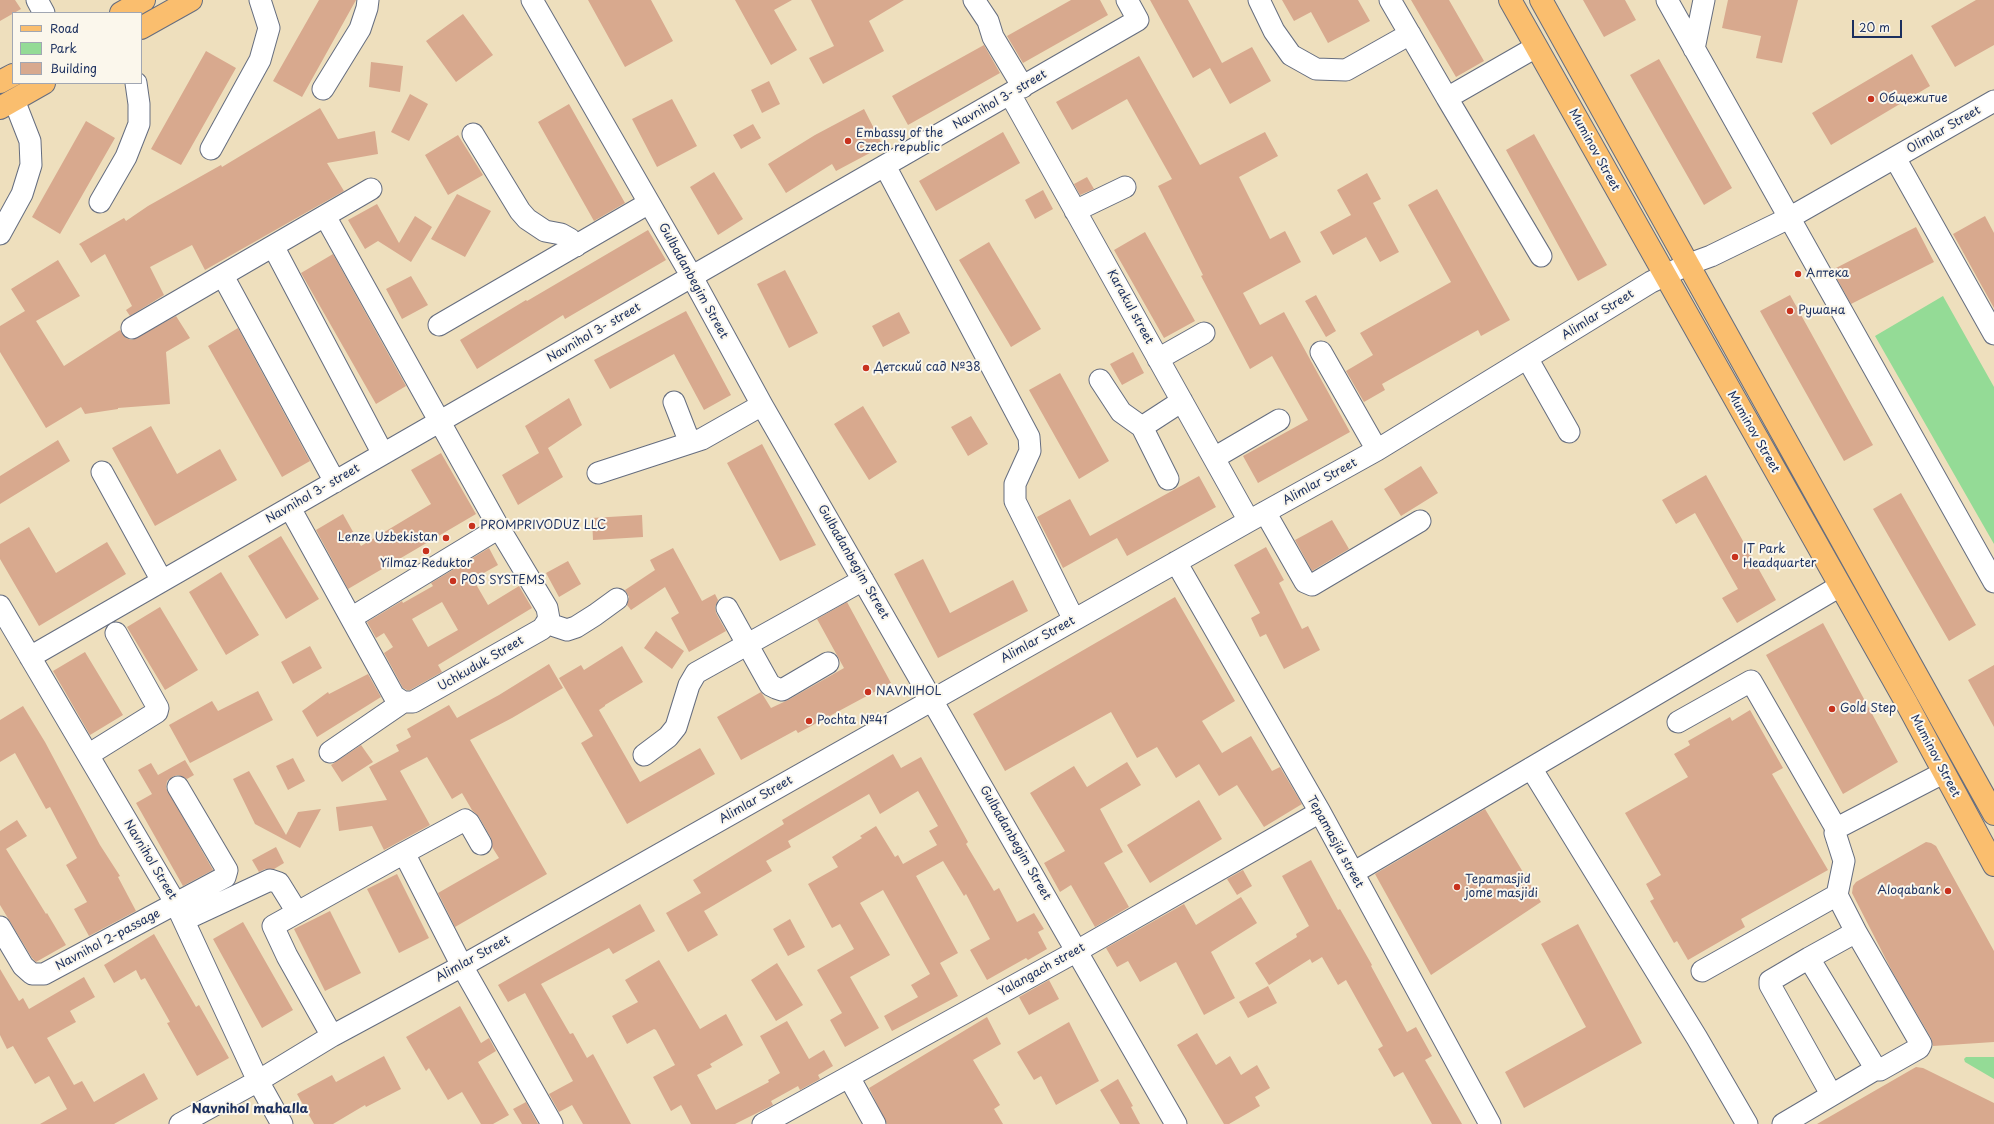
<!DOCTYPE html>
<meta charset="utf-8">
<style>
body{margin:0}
#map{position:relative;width:1994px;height:1124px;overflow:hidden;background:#eedfbd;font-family:"Playpen Sans",sans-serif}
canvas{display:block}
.legend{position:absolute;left:12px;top:12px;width:130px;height:72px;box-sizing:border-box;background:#fbf7ec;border:1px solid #a1a7b3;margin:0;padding:5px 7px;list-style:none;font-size:12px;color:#1b2f5e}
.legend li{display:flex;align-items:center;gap:8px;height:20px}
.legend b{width:20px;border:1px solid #a1a7b3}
.scale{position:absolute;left:1852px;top:20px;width:50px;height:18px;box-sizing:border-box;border:2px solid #1b2f5e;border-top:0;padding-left:5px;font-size:12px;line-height:14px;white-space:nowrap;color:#1b2f5e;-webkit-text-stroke:3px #fbf7ec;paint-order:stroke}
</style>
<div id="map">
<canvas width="1994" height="1124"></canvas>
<ul class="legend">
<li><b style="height:5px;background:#fabe6e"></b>Road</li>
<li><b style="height:11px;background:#94db96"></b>Park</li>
<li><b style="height:11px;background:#d8a98e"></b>Building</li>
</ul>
<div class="scale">20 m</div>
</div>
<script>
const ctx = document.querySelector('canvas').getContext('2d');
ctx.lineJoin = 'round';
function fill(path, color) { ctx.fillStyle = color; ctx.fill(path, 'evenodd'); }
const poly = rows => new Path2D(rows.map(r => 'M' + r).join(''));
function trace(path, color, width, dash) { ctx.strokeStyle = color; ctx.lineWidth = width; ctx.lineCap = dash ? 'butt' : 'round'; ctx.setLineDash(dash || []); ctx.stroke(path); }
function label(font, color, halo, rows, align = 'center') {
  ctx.font = font + ' "Playpen Sans",sans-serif'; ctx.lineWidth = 4; ctx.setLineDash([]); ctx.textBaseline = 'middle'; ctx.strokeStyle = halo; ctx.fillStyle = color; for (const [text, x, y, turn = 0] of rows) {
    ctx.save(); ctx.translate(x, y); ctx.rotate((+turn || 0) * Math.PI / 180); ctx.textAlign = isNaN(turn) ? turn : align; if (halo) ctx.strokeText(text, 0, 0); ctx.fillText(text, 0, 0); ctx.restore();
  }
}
const green = poly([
 [1943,296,1994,387,1994,544,1875,336],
 [1966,1057,1994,1057,1994,1079,1965,1062,1964,1059]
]);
const building = poly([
 [0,0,15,0,21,9,0,21],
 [319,0,356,0,302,97,273,81],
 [588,0,651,0,673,41,625,67],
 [735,0,792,0,774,10,797,50,771,65],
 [811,0,904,0,869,21,884,51,823,84,809,58,834,46],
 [1071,0,1100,0,1108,15,1023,63,1007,36],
 [1150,0,1188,0,1222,63,1252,47,1271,81,1230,104,1210,68,1193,78],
 [1282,0,1358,0,1370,21,1328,43,1311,12,1294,21],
 [1411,0,1449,0,1484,61,1456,77],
 [1583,0,1625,0,1636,20,1604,37],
 [1728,0,1798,0,1782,63,1756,58,1761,36,1722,28],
 [1976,0,1994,0,1994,45,1955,67,1931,26],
 [463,14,493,55,456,82,426,41],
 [984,45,1000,73,908,125,892,96],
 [206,51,236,68,181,165,151,149],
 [1912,54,1930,86,1831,145,1812,113],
 [1139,56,1200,165,1265,132,1278,156,1239,177,1270,239,1285,231,1301,262,1243,293,1260,325,1284,312,1350,432,1258,483,1243,456,1308,420,1272,356,1250,369,1201,276,1203,275,1158,186,1172,179,1127,99,1072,130,1056,102],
 [1659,59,1732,188,1704,205,1630,75],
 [371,62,403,66,400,92,369,87],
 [769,81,780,104,762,113,751,90],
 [410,94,428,104,409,141,391,132],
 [672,99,697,146,657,167,632,119],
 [569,104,625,203,594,221,538,122],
 [320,108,338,139,375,131,378,154,327,163,344,191,205,270,192,245,150,267,164,295,130,316,126,310,132,306,105,254,91,263,81,246,79,244,124,218,126,221,148,206,221,165,222,167],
 [864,109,883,146,836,171,832,164,786,193,768,164,815,135],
 [86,121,115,138,60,234,32,217],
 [753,124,761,138,741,149,733,135],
 [1003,132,1020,163,936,211,919,181],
 [1534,134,1607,265,1578,281,1506,150],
 [458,135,483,175,448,195,425,155],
 [714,172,743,219,718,235,690,187],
 [1367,173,1381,199,1373,203,1399,252,1380,262,1366,237,1333,255,1320,232,1351,215,1337,190],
 [1087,177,1094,189,1080,195,1074,184],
 [1437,189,1510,320,1481,336,1478,330,1382,384,1385,390,1364,402,1346,371,1373,355,1360,333,1451,282,1408,205],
 [1043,190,1053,209,1035,219,1025,200],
 [457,194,491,211,465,257,431,239],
 [377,204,399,243,415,216,432,227,411,262,378,241,365,249,348,220],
 [1985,216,1994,233,1994,308,1953,234],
 [1916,227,1934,262,1851,304,1832,270],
 [648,230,666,260,565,319,563,315,477,369,460,340,526,300,527,301],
 [1145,232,1195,321,1164,338,1114,250],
 [989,242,1041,329,1011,347,959,260],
 [333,254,406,386,376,404,301,273],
 [58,260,80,296,36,321,64,366,120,330,126,338,132,340,176,316,190,338,166,352,170,404,118,408,118,409,85,414,81,407,46,428,0,352,0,326,25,311,11,289],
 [785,270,818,333,789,348,757,284],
 [411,276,428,305,402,319,386,289],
 [1316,295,1336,331,1326,337,1305,301],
 [1790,295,1873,445,1844,461,1760,311],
 [686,311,731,395,704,410,674,354,610,389,594,360],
 [899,312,910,333,883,347,872,326],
 [238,328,310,461,282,477,208,346],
 [1133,352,1144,373,1122,385,1110,364],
 [1060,373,1109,461,1079,479,1029,390],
 [569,398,582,425,548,448,563,477,518,505,502,475,539,453,525,426],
 [863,406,897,462,869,480,834,424],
 [971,416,988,444,968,456,951,427],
 [151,426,177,474,220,449,237,480,155,526,112,448],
 [58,440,70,461,0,504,0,476],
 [762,444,816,545,780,561,727,463],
 [441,453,476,514,348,589,316,530,343,514,361,546,431,504,411,470],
 [1421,466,1438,493,1401,516,1384,489],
 [1706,475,1776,600,1737,623,1722,598,1738,589,1695,513,1676,524,1662,500],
 [1199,476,1216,507,1127,556,1117,538,1063,568,1037,517,1070,499,1090,536],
 [1901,493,1976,625,1949,641,1873,509],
 [642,515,643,537,593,540,592,518],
 [1332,520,1349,549,1312,571,1295,540],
 [29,527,56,573,107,542,126,574,39,626,0,559,0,544],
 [281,536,319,599,286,619,248,556],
 [1266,547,1284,580,1279,583,1302,629,1308,626,1320,650,1284,669,1266,634,1260,637,1251,618,1260,613,1234,565],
 [489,548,498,565,473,579,488,605,519,586,532,608,438,665,442,672,410,690,407,690,403,688,384,653,393,647,384,633,376,638,367,622,402,601,403,603,433,586,431,583],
 [442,602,458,630,428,647,412,619],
 [673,548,702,601,715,594,718,600,715,607,716,613,726,631,689,652,671,618,679,613,665,587,631,610,627,605,629,597,625,590,655,570,650,560],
 [923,559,950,613,1013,580,1028,611,938,658,894,574],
 [568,561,581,584,559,597,546,573],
 [221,572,259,635,226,655,189,592],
 [1175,597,1235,701,1202,721,1222,753,1251,736,1272,771,1280,767,1302,804,1264,827,1237,785,1219,796,1199,764,1176,778,1157,747,1137,758,1111,712,1005,771,973,714],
 [847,602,891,683,798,733,796,730,741,760,717,717,761,692,771,708,788,700,844,668,817,619],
 [160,607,198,670,165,690,127,627],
 [1823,623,1898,762,1843,794,1766,655],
 [656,631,684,651,672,669,644,648],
 [310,646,322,668,293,684,281,662],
 [622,646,643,682,605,705,605,706,599,710,640,782,700,748,715,774,627,824,581,743,593,736,559,678,581,665,584,670],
 [85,652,123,715,90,735,53,671],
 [549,664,563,688,512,718,470,740,547,874,455,927,438,893,499,858,492,847,491,838,479,817,472,810,462,793,452,799,427,757,400,771,430,825,384,850,372,826,339,831,336,807,387,800,369,767,399,751,396,745,411,737,407,729,449,705,457,718,499,695],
 [1994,665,1994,727,1968,680],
 [368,674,381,697,317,737,302,711,328,692,329,694],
 [258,691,273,720,190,763,169,725,212,701,218,711],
 [23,706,45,742,100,845,120,876,118,877,136,911,89,936,74,909,87,902,66,865,77,858,50,807,46,809,15,753,0,762,0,720],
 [1750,710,1783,768,1772,774,1828,870,1741,919,1745,927,1688,960,1677,941,1674,943,1650,901,1654,899,1646,884,1661,875,1625,813,1688,777,1674,754,1690,745,1688,741,1730,717,1732,721],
 [361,745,373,762,342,782,331,765],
 [893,754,901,768,921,757,968,842,966,844,994,891,999,888,1017,922,1034,913,1044,929,1038,932,1047,949,1028,960,1026,958,987,980,970,950,990,939,966,894,964,896,943,861,916,876,958,953,940,963,958,996,892,1031,884,1016,918,997,911,985,930,974,883,890,860,903,890,955,850,977,879,1028,845,1047,830,1020,842,1013,817,970,854,949,840,924,832,928,808,884,838,867,832,857,862,838,860,836,876,826,895,857,898,855,903,864,937,845,929,831,938,826,918,791,880,814,869,794,788,841,791,847,766,861,772,871,704,911,718,935,688,952,666,913,701,893,693,880,784,824,782,820],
 [293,758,305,781,288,790,276,766],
 [185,760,194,775,187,779,178,775,172,777,167,781,166,788,213,870,183,886,136,803,152,794,138,770,151,763,158,775],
 [1127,762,1141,785,1100,809,1123,852,1104,863,1129,907,1095,927,1071,885,1060,892,1044,863,1065,851,1030,793,1074,766,1087,787],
 [249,771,286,835,298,812,321,809,300,848,255,824,233,779],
 [1199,800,1222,839,1150,883,1127,845],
 [1485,809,1541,902,1431,975,1375,874],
 [17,820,27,836,6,849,46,914,47,913,66,945,36,962,32,958,0,905,0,831],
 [1926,842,1931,843,1936,846,1994,951,1994,1042,1933,1046,1931,1038,1892,971,1852,893,1853,886,1856,882],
 [276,847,284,863,274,869,265,869,259,872,252,860],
 [1311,860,1338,910,1340,909,1372,965,1371,966,1407,1032,1416,1027,1432,1056,1425,1060,1462,1124,1432,1124,1403,1072,1394,1077,1378,1049,1383,1046,1346,980,1338,985,1322,957,1312,963,1310,959,1269,985,1255,963,1297,937,1296,934,1309,926,1282,876],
 [1243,870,1252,886,1237,895,1227,879],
 [397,874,429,938,399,953,367,889],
 [1241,897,1257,923,1211,952,1235,998,1204,1015,1176,962,1140,982,1128,961,1117,967,1106,948,1184,904,1196,925],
 [640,904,655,931,613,954,609,948,541,984,570,1034,573,1033,587,1058,593,1054,631,1124,583,1124,572,1105,559,1112,549,1094,573,1081,525,993,508,1002,498,985],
 [330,911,361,973,325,991,294,929],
 [790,919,805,947,788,956,773,929],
 [243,922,293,1010,262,1028,213,939],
 [1578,924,1642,1043,1524,1108,1505,1072,1586,1027,1541,944],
 [154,934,196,1007,199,1005,229,1058,197,1076,167,1023,170,1022,145,978,141,980,136,970,114,983,104,965],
 [659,960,700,1029,726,1014,743,1045,710,1064,712,1067,697,1075,716,1110,769,1082,768,1080,780,1073,760,1036,787,1021,809,1059,824,1050,833,1066,818,1075,820,1079,800,1090,798,1086,771,1101,773,1105,735,1124,691,1124,681,1105,671,1111,653,1077,675,1065,656,1030,654,1029,627,1044,612,1016,638,1002,625,980],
 [777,963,803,1005,776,1021,751,980],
 [0,969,19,1001,23,998,29,1009,84,977,95,997,70,1011,76,1022,47,1038,74,1085,82,1081,94,1102,144,1073,158,1099,114,1124,40,1124,67,1109,49,1076,35,1084,13,1046,7,1049,0,1035],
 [1049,980,1059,999,1029,1015,1019,997],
 [1268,986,1277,1003,1248,1018,1239,1002],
 [460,1006,481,1043,489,1038,496,1051,478,1062,509,1115,493,1124,481,1124,462,1092,448,1100,429,1068,426,1071,406,1037],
 [987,1017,1001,1044,973,1060,1000,1105,994,1109,1003,1124,887,1124,869,1088],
 [1069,1022,1099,1081,1056,1105,1041,1076,1034,1080,1017,1052],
 [1197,1033,1216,1065,1230,1056,1241,1075,1257,1065,1270,1088,1255,1097,1260,1106,1229,1124,1224,1124,1177,1045],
 [384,1056,401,1089,366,1107,365,1105,333,1124,314,1124,297,1094,332,1075,336,1082],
 [1916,1067,1923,1068,1994,1103,1994,1124,1817,1124],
 [1118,1079,1133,1106,1131,1107,1140,1124,1120,1124,1100,1090],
 [526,1102,538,1124,522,1124,513,1109]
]);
const minor = poly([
 [37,0,44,13],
 [532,0,692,277,762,405,1176,1124],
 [974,0,988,21,993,37,1023,87],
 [1259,0,1274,31,1291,55,1316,69,1346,70,1410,34],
 [1390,0,1447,98,1536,47],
 [1667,0,1994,582],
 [1694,49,1704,0],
 [323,89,360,29,367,8,368,0],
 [1010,94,1249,521],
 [1447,98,1541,256],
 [473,134,520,211,527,219,545,231,561,234,570,239,576,246],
 [211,149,260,60,269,28,260,0],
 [1895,158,1994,334],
 [885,166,1029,437,1030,451,1015,484,1015,501,1074,620],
 [100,202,126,157,139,124,139,104,136,83],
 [1075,211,1125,187],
 [0,234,22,194,31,165,30,141,14,100],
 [273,246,383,454],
 [223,276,335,482],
 [439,325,649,203],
 [132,328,371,189],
 [1321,352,1377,450],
 [1527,358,1569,432],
 [1158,359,1204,333],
 [1100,380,1121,412,1142,427],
 [674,402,690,443],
 [1214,458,1279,420],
 [102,472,162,581],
 [598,473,702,439,762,405],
 [1168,479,1142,427,1182,401],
 [290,508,394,696,403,702,413,702,542,629,549,619,547,608,499,528,325,216],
 [1265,512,1305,582,1312,585,1420,521],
 [1176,562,1320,812,1490,1124],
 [0,606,176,904,258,1081,282,1124],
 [727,608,770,685,776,688,782,690,828,663],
 [351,618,499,528],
 [546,623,567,630,576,627,595,615,617,599],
 [30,657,1138,20,1127,0],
 [1678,722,1751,681,1837,830],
 [330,752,403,702],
 [88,755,157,712,158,708,116,633],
 [644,755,668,737,676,727,689,685,696,673,863,580],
 [1531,768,1697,1038,1747,1124],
 [404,853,465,820,469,823,481,844],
 [1353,873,1840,586],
 [184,920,270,880,279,883,297,912],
 [0,927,23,966,32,974,44,974,225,877,227,870,178,787],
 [1856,932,1809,958,1810,960,1874,1066,1876,1069,1880,1070,1919,1048,1921,1044,1856,932,1837,895,1844,861,1835,833,1839,827,1943,773],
 [1809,958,1770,981,1770,985,1831,1094],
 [1702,971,1837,895],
 [332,1036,287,956,273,926,404,853,462,966,552,1124],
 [849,1077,875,1124],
 [180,1124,258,1081,332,1036,462,966,1249,521,1377,450,1651,282,1689,264,1711,256,1789,218,1994,101],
 [763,1124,1077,951,1320,812],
 [1783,1124,1876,1069]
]);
const major = poly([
 [1510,0,1906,702,1994,865],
 [1541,0,1994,814],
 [121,13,144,0],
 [141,28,191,0],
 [0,82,13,75],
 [0,108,44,83]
]);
const markers = [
 [1871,99,4,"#c8321e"],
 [848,141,4,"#c8321e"],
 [1798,274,4,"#c8321e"],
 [1790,311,4,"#c8321e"],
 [866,368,4,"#c8321e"],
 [472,526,4,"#c8321e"],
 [446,538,4,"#c8321e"],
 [426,551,4,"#c8321e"],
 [1735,557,4,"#c8321e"],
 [453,581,4,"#c8321e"],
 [868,692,4,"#c8321e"],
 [1832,709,4,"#c8321e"],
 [809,721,4,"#c8321e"],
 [1457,887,4,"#c8321e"],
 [1948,891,4,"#c8321e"]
];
const poiNames = [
 ["Общежитие",1879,99],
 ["Embassy of the",856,134],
 ["Czech republic",856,148],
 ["Аптека",1806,274],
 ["Рушана",1798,311],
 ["Детский сад №38",874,368],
 ["PROMPRIVODUZ LLC",480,526],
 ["Lenze Uzbekistan",438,538,"right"],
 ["IT Park",1743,550],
 ["Headquarter",1743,564],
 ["Yilmaz Reduktor",426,564,"center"],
 ["POS SYSTEMS",461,581],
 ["NAVNIHOL",876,692],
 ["Gold Step",1840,709],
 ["Pochta №41",817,721],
 ["Tepamasjid",1465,880],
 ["jome masjidi",1465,894],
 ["Aloqabank",1940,891,"right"]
];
const streetNames = [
 ["Navnihol 3- street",1000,100,-30],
 ["Olimlar Street",1944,130,-30],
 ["Muminov Street",1594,150,61],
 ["Gulbadanbegim Street",693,281,61],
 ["Karakul street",1130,307,61],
 ["Аlimlar Street",1598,315,-32],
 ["Navnihol 3- street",594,333,-30],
 ["Muminov Street",1753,432,60],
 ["Аlimlar Street",1320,482,-29],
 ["Navnihol 3- street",313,494,-30],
 ["Gulbadanbegim Street",853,562,60],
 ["Аlimlar Street",1038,640,-29],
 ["Uchkuduk Street",481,664,-30],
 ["Muminov Street",1935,756,62],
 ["Аlimlar Street",756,800,-30],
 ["Tepamasjid street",1335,842,61],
 ["Gulbadanbegim Street",1015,843,60],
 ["Navnihol Street",150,860,59],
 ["Navnihol 2-passage",108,940,-28],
 ["Аlimlar Street",473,959,-29],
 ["Yalangach street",1042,970,-29]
];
const neighbourhoodNames = [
 ["Navnihol mahalla",250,1109]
];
fill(green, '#94db96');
fill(building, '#d8a98e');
trace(minor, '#656d7f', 23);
trace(major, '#656d7f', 24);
trace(minor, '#fff', 21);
trace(major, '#fabe6e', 22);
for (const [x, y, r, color] of markers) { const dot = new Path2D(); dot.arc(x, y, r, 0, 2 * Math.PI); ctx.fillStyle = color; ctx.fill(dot); trace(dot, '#fbf7ec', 1.5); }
label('12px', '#1b2f5e', '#fbf7ec', poiNames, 'left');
label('12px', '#1b2f5e', '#fbf7ec', streetNames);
label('bold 13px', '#1b2f5e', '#fbf7ec', neighbourhoodNames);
</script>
